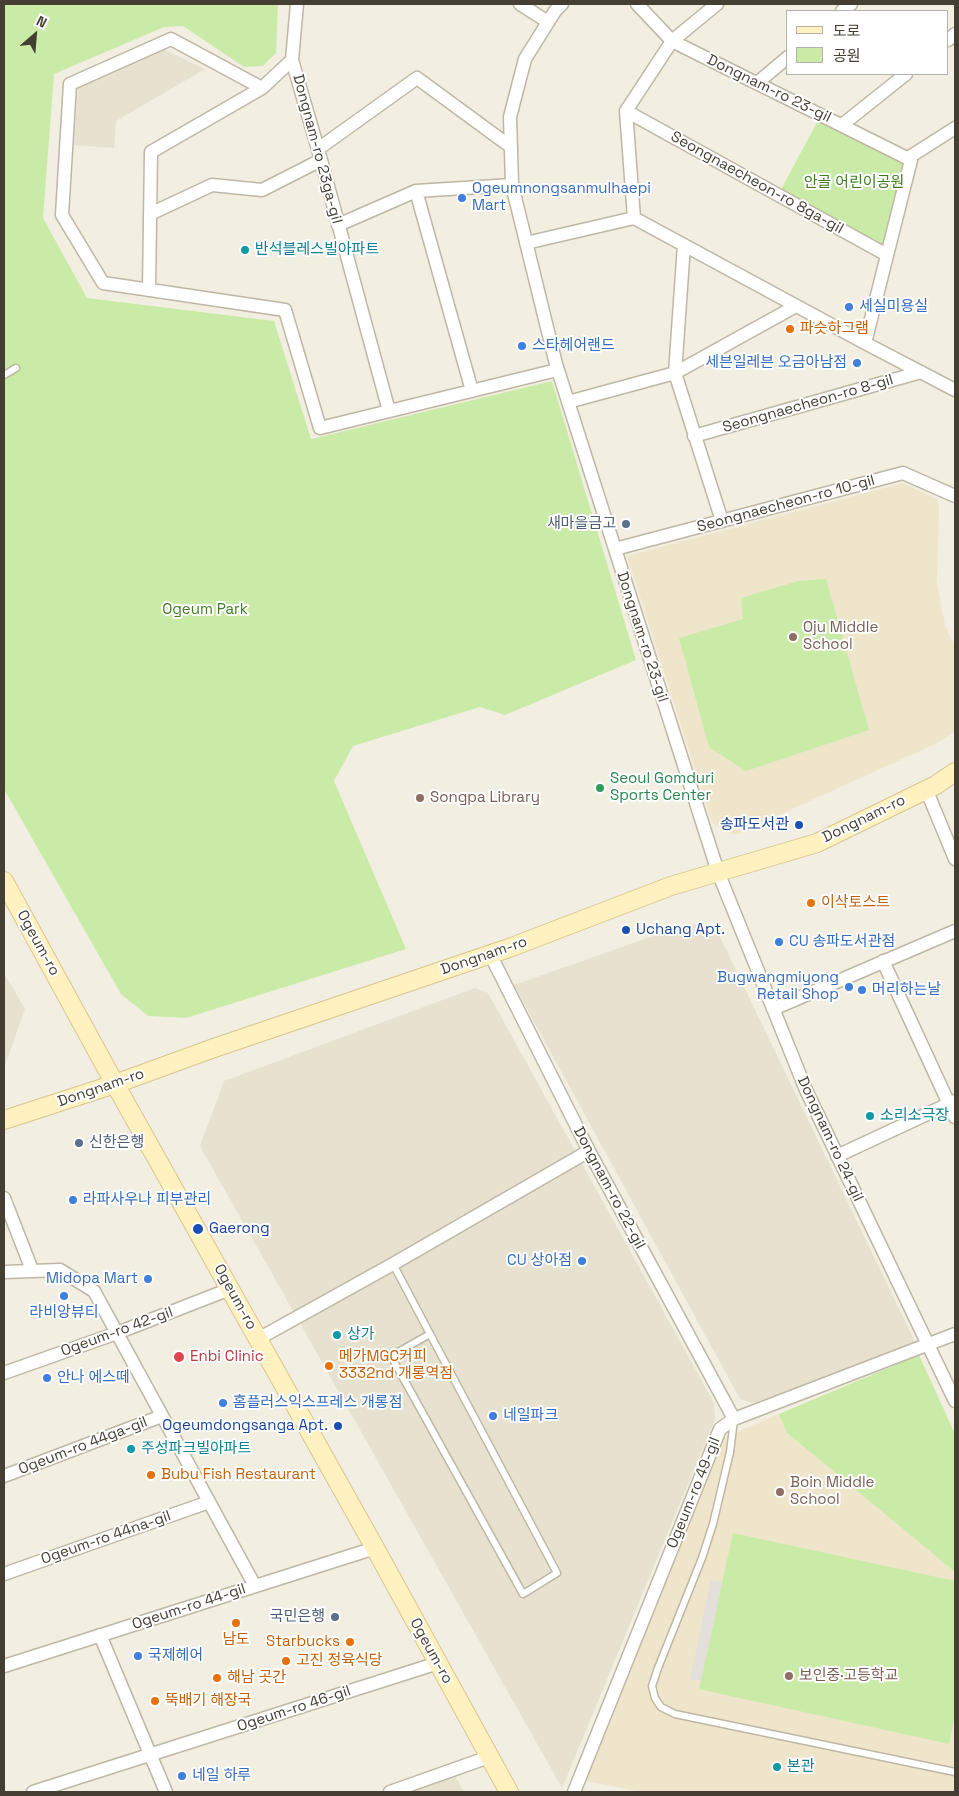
<!DOCTYPE html>
<meta charset="utf-8">
<style>
body{margin:0}
#map{position:relative;width:959px;height:1796px;overflow:hidden;background:#f3eee2;font-family:"Space Grotesk","Noto Sans KR",sans-serif}
canvas{display:block}
.frame{position:absolute;inset:0;border:5px solid #453e32;pointer-events:none}
.legend{position:absolute;left:786px;top:10px;width:162px;height:65px;box-sizing:border-box;background:#fff;border:1px solid #b5b2ad;margin:0;padding:6px 9px;list-style:none;font-size:15px;color:#453e32}
.legend li{display:flex;align-items:center;gap:10px;height:25px}
.legend b{width:25px;border:1px solid #b5b2ad}
.north{position:absolute;left:10px;top:10px;width:50px;height:50px;-webkit-text-stroke:4px #fff;paint-order:stroke;rotate:27deg;font-size:14px;font-weight:700;line-height:20px;text-align:center;color:#453e32}
.north::after{content:'';display:block;margin:auto;width:18px;height:22px;background:#453e32;clip-path:polygon(50% 0,100% 100%,50% 72%,0 100%)}
</style>
<div id="map">
<canvas width="959" height="1796"></canvas>
<div class="frame"></div>
<ul class="legend">
<li><b style="height:6px;background:#fff2c0"></b>도로</li>
<li><b style="height:14px;background:#caeba7"></b>공원</li>
</ul>
<div class="north">N</div>
</div>
<script>
const ctx = document.querySelector('canvas').getContext('2d');
ctx.lineJoin = 'round';
function fill(path, color) { ctx.fillStyle = color; ctx.fill(path, 'evenodd'); }
const poly = rows => new Path2D(rows.map(r => 'M' + r).join(''));
function trace(path, color, width, dash) { ctx.strokeStyle = color; ctx.lineWidth = width; ctx.lineCap = dash ? 'butt' : 'round'; ctx.setLineDash(dash || []); ctx.stroke(path); }
function label(font, color, halo, rows, align = 'center') {
  ctx.font = font + ' "Space Grotesk","Noto Sans KR",sans-serif'; ctx.lineWidth = 4; ctx.setLineDash([]); ctx.textBaseline = 'middle'; ctx.strokeStyle = halo; ctx.fillStyle = color; for (const [text, x, y, turn = 0] of rows) {
    ctx.save(); ctx.translate(x, y); ctx.rotate((+turn || 0) * Math.PI / 180); ctx.textAlign = isNaN(turn) ? turn : align; if (halo) ctx.strokeText(text, 0, 0); ctx.fillText(text, 0, 0); ctx.restore();
  }
}
const residential = poly([
 [163,49,205,69,116,121,114,148,74,145,78,88],
 [690,923,719,935,917,1346,753,1403,740,1399,514,985],
 [4,973,25,1009,4,1068],
 [475,988,488,993,714,1403,715,1419,562,1788,200,1146,224,1081],
 [454,1774,464,1792,404,1792]
]);
const education = poly([
 [903,483,937,499,939,506,937,583,945,625,955,647,955,732,933,745,735,835,712,823,627,556],
 [779,1414,787,1433,955,1572,955,1792,642,1792,581,1780,719,1440]
]);
const green = poly([
 [4,4,278,4,276,53,263,66,244,67,183,26,164,27,54,74,43,218,87,298,274,321,311,439,552,381,636,660,505,715,480,707,353,746,334,781,406,949,186,1018,148,1016,121,994,4,789],
 [821,115,908,158,887,255,778,195],
 [826,579,869,730,746,771,709,747,679,638,743,619,741,598,798,581],
 [919,1355,955,1434,955,1572,787,1433,779,1414],
 [733,1533,955,1581,955,1715,949,1744,699,1689]
]);
const parking = poly([
 [711,1580,722,1582,701,1681,690,1679]
]);
const lane = poly([
 [4,375,16,368],
 [393,1264,430,1334,391,1356,523,1594,557,1573,430,1334],
 [734,1420,730,1452,713,1524,702,1558,658,1668,652,1686,655,1698,661,1707,675,1714,955,1772]
]);
const street = poly([
 [297,4,292,60,262,88,171,39,70,84,62,215,103,283,285,310,320,428,557,370],
 [520,4,548,22],
 [562,4,555,11,525,59,510,117,512,185,556,364,718,872,806,1090,955,1401],
 [637,4,672,41,911,160,865,343],
 [842,11,851,4],
 [948,40,955,34],
 [292,60,318,149,389,411],
 [757,83,788,57],
 [626,111,887,255],
 [842,125,906,74],
 [318,149,417,78,511,147],
 [908,158,955,128],
 [416,191,472,391],
 [150,214,212,185,262,190,321,160],
 [634,218,626,111,672,41,717,4],
 [338,225,416,191,512,185],
 [526,243,634,218,865,343,955,390],
 [684,245,675,373,722,521],
 [149,290,151,152,262,88],
 [568,402,675,373,796,306],
 [694,436,921,372],
 [615,549,903,473,955,496],
 [926,789,955,859],
 [490,954,589,1151,734,1419],
 [883,961,955,1117],
 [773,1009,955,931],
 [837,1156,955,1101],
 [4,1198,32,1270],
 [4,1272,60,1270,94,1291,255,1586],
 [258,1339,393,1264,589,1151],
 [4,1373,117,1333,230,1289],
 [4,1476,162,1416],
 [4,1574,209,1502],
 [100,1635,166,1792],
 [4,1666,375,1548],
 [33,1792,438,1663],
 [390,1792,489,1757],
 [574,1792,720,1429,734,1419,955,1334]
]);
const secondary = poly([
 [4,881,115,1084,375,1548,509,1792],
 [4,1120,115,1084,214,1048,509,948,671,886,817,843,936,785,955,772]
]);
const markers = [
 [462,198,5,"#3f7fe0"],
 [245,250,5,"#0f9aa8"],
 [849,307,5,"#3f7fe0"],
 [790,329,5,"#e8710a"],
 [522,346,5,"#3f7fe0"],
 [857,363,5,"#3f7fe0"],
 [626,524,5,"#5c6f8a"],
 [793,637,5,"#8d6e63"],
 [600,788,5,"#2e9e5b"],
 [420,798,5,"#8d6e63"],
 [799,825,5,"#1a4fb4"],
 [811,903,5,"#e8710a"],
 [626,930,5,"#1a4fb4"],
 [779,942,5,"#3f7fe0"],
 [849,987,5,"#3f7fe0"],
 [862,990,5,"#3f7fe0"],
 [870,1116,5,"#0f9aa8"],
 [79,1143,5,"#5c6f8a"],
 [73,1200,5,"#3f7fe0"],
 [198,1229,6,"#1a4fb4"],
 [582,1261,5,"#3f7fe0"],
 [148,1279,5,"#3f7fe0"],
 [64,1296,5,"#3f7fe0"],
 [337,1335,5,"#0f9aa8"],
 [179,1357,6,"#e0444e"],
 [329,1366,5,"#e8710a"],
 [47,1378,5,"#3f7fe0"],
 [223,1403,5,"#3f7fe0"],
 [493,1416,5,"#3f7fe0"],
 [338,1426,5,"#1a4fb4"],
 [131,1449,5,"#0f9aa8"],
 [151,1475,5,"#e8710a"],
 [780,1492,5,"#8d6e63"],
 [335,1617,5,"#5c6f8a"],
 [236,1623,5,"#e8710a"],
 [350,1642,5,"#e8710a"],
 [138,1656,5,"#3f7fe0"],
 [286,1661,5,"#e8710a"],
 [789,1676,5,"#8d6e63"],
 [217,1678,5,"#e8710a"],
 [155,1701,5,"#e8710a"],
 [777,1767,5,"#0f9aa8"],
 [182,1776,5,"#3f7fe0"]
];
const streetNames = [
 ["Dongnam-ro 23-gil",769,89,26],
 ["Dongnam-ro 23ga-gil",317,149,75],
 ["Seongnaecheon-ro 8ga-gil",757,183,29],
 ["Seongnaecheon-ro 8-gil",808,404,-16],
 ["Seongnaecheon-ro 10-gil",786,504,-15],
 ["Dongnam-ro 23-gil",642,637,72],
 ["Dongnam-ro",864,819,-26],
 ["Ogeum-ro",38,943,61],
 ["Dongnam-ro",484,956,-19],
 ["Dongnam-ro",101,1088,-19],
 ["Dongnam-ro 24-gil",830,1139,65],
 ["Dongnam-ro 22-gil",609,1188,62],
 ["Ogeum-ro",235,1297,61],
 ["Ogeum-ro 42-gil",117,1332,-20],
 ["Ogeum-ro 44ga-gil",83,1446,-21],
 ["Ogeum-ro 49-gil",694,1493,-68],
 ["Ogeum-ro 44na-gil",106,1538,-19],
 ["Ogeum-ro 44-gil",189,1607,-18],
 ["Ogeum-ro",431,1651,61],
 ["Ogeum-ro 46-gil",294,1709,-18]
];
const parkNames = [
 ["안골 어린이공원",854,183],
 ["Ogeum Park",205,610]
];
const shopNames = [
 ["Ogeumnongsanmulhaepi",472,189],
 ["Mart",472,206],
 ["세실미용실",859,307],
 ["스타헤어랜드",532,346],
 ["세븐일레븐 오금아남점",847,363,"right"],
 ["CU 송파도서관점",789,942],
 ["Bugwangmiyong",839,978,"right"],
 ["Retail Shop",839,995,"right"],
 ["머리하는날",872,990],
 ["라파사우나 피부관리",83,1200],
 ["CU 상아점",572,1261,"right"],
 ["Midopa Mart",138,1279,"right"],
 ["라비앙뷰티",64,1313,"center"],
 ["안나 에스떼",57,1378],
 ["홈플러스익스프레스 개롱점",233,1403],
 ["네일파크",503,1416],
 ["국제헤어",148,1656],
 ["네일 하루",192,1776]
];
const cultureNames = [
 ["반석블레스빌아파트",255,250],
 ["소리소극장",880,1116],
 ["상가",347,1335],
 ["주성파크빌아파트",141,1449],
 ["본관",787,1767]
];
const foodNames = [
 ["파슷하그램",800,329],
 ["이삭토스트",821,903],
 ["메가MGC커피",339,1357],
 ["3332nd 개롱역점",339,1374],
 ["Bubu Fish Restaurant",161,1475],
 ["남도",236,1640,"center"],
 ["Starbucks",340,1642,"right"],
 ["고진 정육식당",296,1661],
 ["해남 곳간",227,1678],
 ["뚝배기 해장국",165,1701]
];
const serviceNames = [
 ["새마을금고",616,524],
 ["신한은행",89,1143,"left"],
 ["국민은행",325,1617]
];
const educationNames = [
 ["Oju Middle",803,628],
 ["School",803,645],
 ["Songpa Library",430,798],
 ["Boin Middle",790,1483],
 ["School",790,1500],
 ["보인중·고등학교",799,1676]
];
const leisureNames = [
 ["Seoul Gomduri",610,779],
 ["Sports Center",610,796]
];
const transitNames = [
 ["송파도서관",789,825],
 ["Uchang Apt.",636,930,"left"],
 ["Gaerong",209,1229,"left"],
 ["Ogeumdongsanga Apt.",328,1426]
];
const healthNames = [
 ["Enbi Clinic",190,1357]
];
fill(residential, '#e7e1d0');
fill(education, '#eee5cb');
fill(green, '#caeba7');
fill(parking, '#e3e0dc');
trace(lane, '#bfb7a4', 9);
trace(street, '#bfb7a4', 15);
trace(secondary, '#d7c68e', 20);
trace(lane, '#fff', 6);
trace(street, '#fff', 12);
trace(secondary, '#fff2c0', 18);
for (const [x, y, r, color] of markers) { const dot = new Path2D(); dot.arc(x, y, r, 0, 2 * Math.PI); ctx.fillStyle = color; ctx.fill(dot); trace(dot, '#fff', 2); }
label('15px', '#453e32', '#fff', streetNames);
label('15px', '#417b21', '#fff', parkNames);
label('15px', '#366cbe', '#fff', shopNames, 'left');
label('15px', '#0d838f', '#fff', cultureNames, 'left');
label('15px', '#c56008', '#fff', foodNames, 'left');
label('15px', '#4e5e75', '#fff', serviceNames, 'right');
label('15px', '#785e54', '#fff', educationNames, 'left');
label('15px', '#27864d', '#fff', leisureNames, 'left');
label('15px', '#164399', '#fff', transitNames, 'right');
label('15px', '#be3a42', '#fff', healthNames, 'left');
</script>
